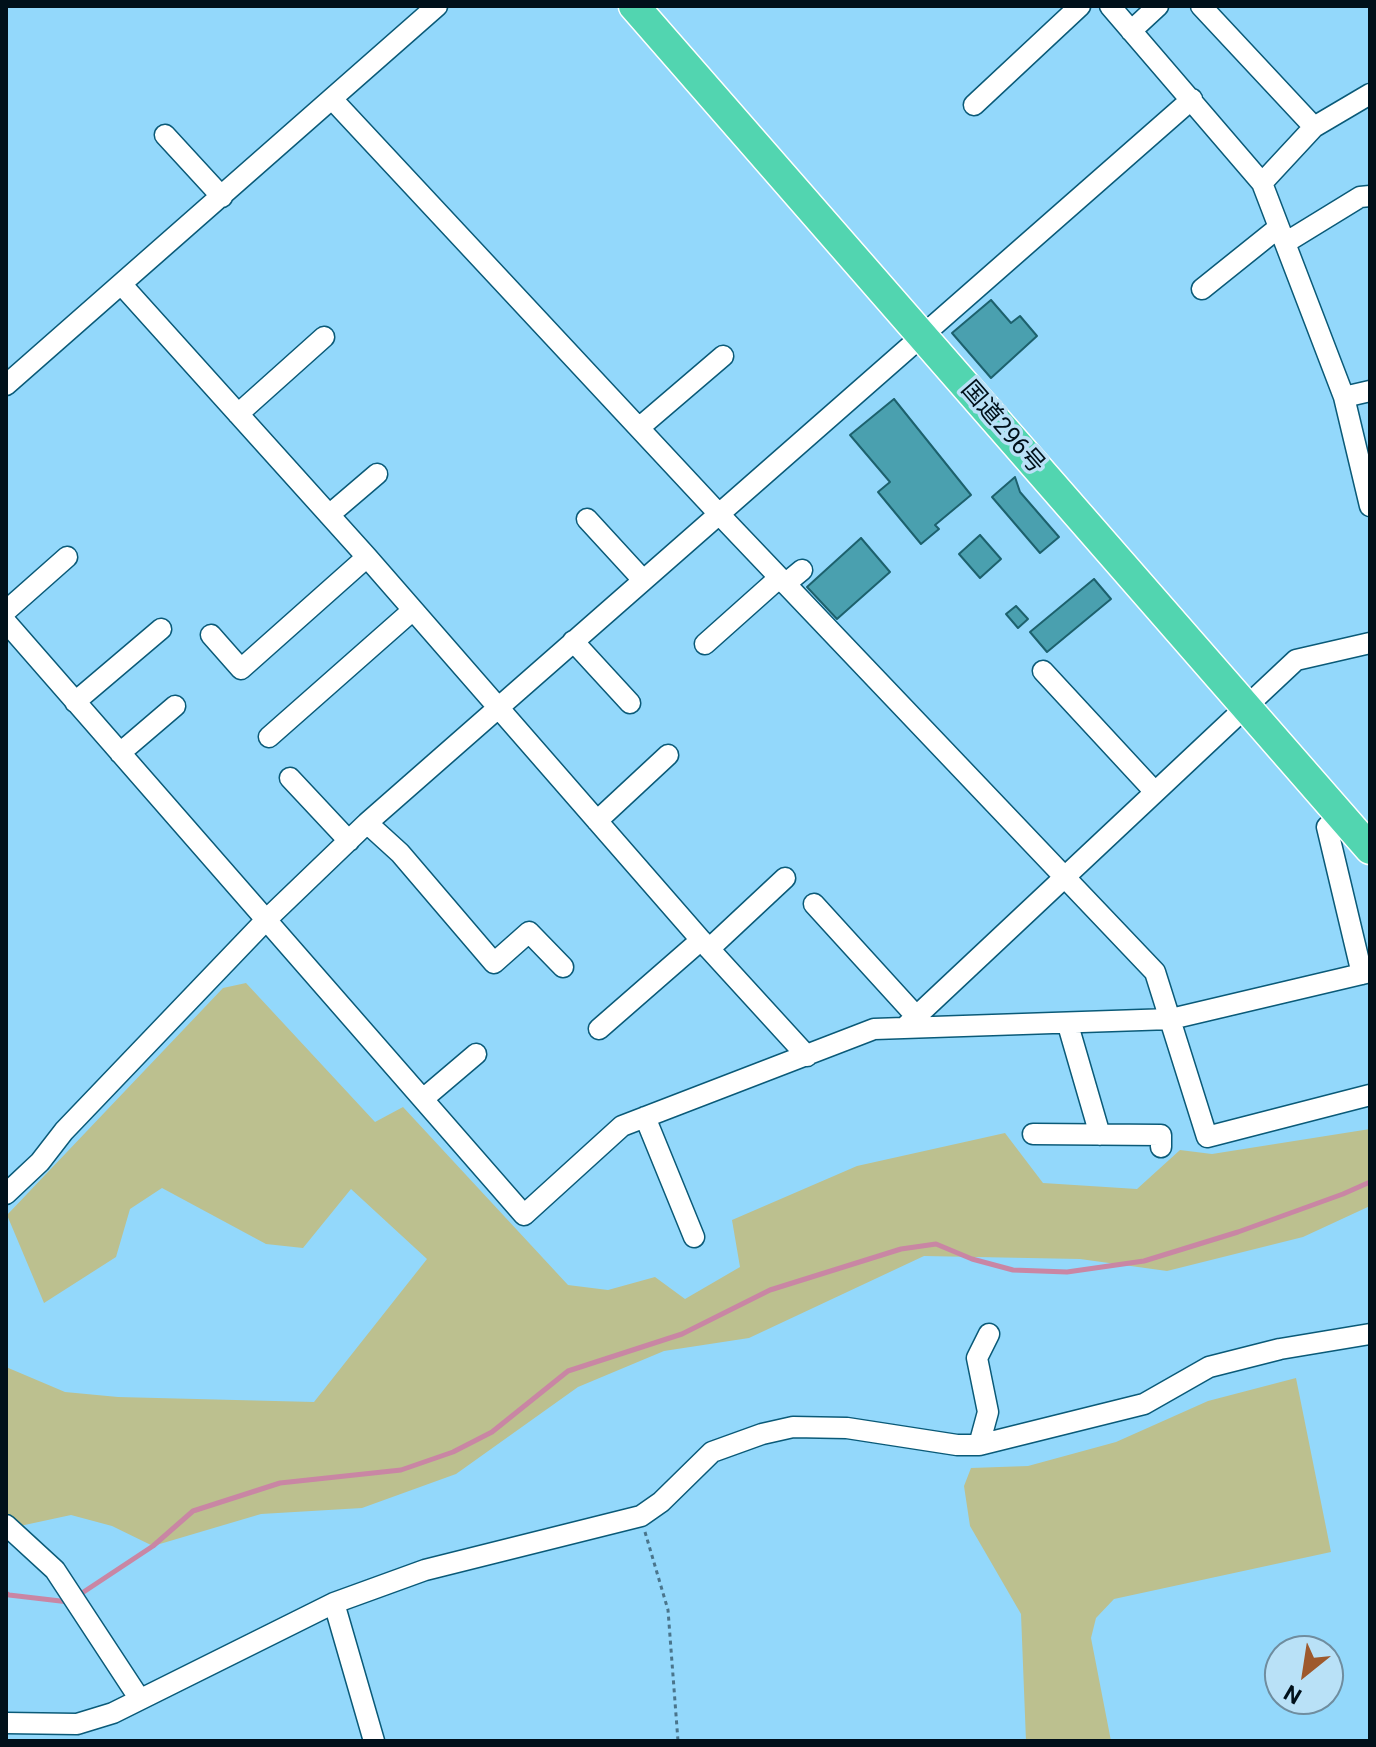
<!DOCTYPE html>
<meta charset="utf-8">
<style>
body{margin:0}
#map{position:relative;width:1376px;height:1747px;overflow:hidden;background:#93d8fb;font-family:Roboto,sans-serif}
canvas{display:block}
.frame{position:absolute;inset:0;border:8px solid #00101a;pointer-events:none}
.north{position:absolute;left:1264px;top:1635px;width:80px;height:80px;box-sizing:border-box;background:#b9e1f7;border:2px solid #6f8d9f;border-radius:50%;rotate:210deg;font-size:22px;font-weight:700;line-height:32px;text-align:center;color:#00101a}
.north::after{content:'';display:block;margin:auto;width:28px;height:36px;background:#9e592d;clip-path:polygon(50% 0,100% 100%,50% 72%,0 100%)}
</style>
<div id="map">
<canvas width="1376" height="1747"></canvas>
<div class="frame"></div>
<div class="north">N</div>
</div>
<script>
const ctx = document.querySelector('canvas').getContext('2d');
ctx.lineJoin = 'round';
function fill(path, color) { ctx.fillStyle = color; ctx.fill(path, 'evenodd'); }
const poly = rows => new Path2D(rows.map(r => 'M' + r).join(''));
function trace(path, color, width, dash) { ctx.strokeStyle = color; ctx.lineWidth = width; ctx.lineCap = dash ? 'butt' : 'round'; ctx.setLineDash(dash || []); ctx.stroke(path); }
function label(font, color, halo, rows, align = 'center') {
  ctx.font = font + ' Roboto,"Noto Sans JP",sans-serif'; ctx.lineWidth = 7; ctx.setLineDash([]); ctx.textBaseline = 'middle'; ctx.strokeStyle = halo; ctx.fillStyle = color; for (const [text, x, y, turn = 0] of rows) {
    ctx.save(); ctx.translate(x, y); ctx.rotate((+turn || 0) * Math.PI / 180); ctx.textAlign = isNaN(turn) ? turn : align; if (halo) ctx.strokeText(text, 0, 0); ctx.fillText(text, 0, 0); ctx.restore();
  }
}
const green = poly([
 [246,983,375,1122,403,1107,568,1285,608,1290,655,1277,685,1299,740,1267,732,1220,857,1166,1005,1133,1043,1183,1137,1189,1180,1150,1212,1154,1370,1129,1370,1206,1303,1237,1167,1271,1080,1259,924,1256,749,1338,664,1351,578,1387,456,1474,362,1508,261,1514,153,1546,112,1526,71,1515,6,1529,6,1367,65,1392,118,1397,314,1402,427,1259,351,1189,303,1248,266,1244,162,1188,130,1209,116,1257,44,1303,7,1215,223,988],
 [1296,1378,1331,1552,1114,1599,1096,1618,1091,1638,1111,1741,1026,1741,1021,1614,970,1526,964,1486,971,1468,1028,1466,1116,1442,1208,1401]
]);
const stream = poly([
 [6,1593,9,1595,69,1602],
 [82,1593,153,1546,193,1511,280,1483,401,1470,453,1452,492,1432,568,1371,682,1334,770,1290,901,1249,936,1244,972,1259,1013,1270,1067,1272,1144,1261,1238,1232,1343,1194,1370,1182]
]);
const building = poly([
 [991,300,1011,323,1020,316,1037,336,991,378,952,333,991,300],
 [894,399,971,495,935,525,939,529,921,544,878,492,890,482,850,435,894,399],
 [1015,477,1020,492,1059,537,1040,553,992,497,1015,477],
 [980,535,1001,559,980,578,959,554,980,535],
 [861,538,890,572,837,619,807,587,861,538],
 [1094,579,1111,599,1047,652,1030,632,1094,579],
 [1016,606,1028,619,1018,628,1006,614,1016,606]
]);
const path = poly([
 [645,1532,668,1610,678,1741]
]);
const minor = poly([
 [1110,6,1262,183,1344,397,1370,506],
 [1201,6,1314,127,1370,94],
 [1131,31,1158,6],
 [333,100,719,514,1155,972,1207,1137,1370,1095],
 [974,105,1080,6],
 [165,135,222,197],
 [1262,183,1314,127],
 [1285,243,1360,197,1370,196],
 [122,285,367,557,701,940,807,1056],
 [1202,289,1278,228],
 [6,385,437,6],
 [1344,397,1370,391],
 [238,414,324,337],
 [640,427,723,356],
 [329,515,377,474],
 [587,519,643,580],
 [785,584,802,570],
 [6,611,67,557],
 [6,622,524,1215,622,1126,874,1029,1171,1019,1370,972],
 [211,635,241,669,367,557],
 [573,641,630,703],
 [705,644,779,578],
 [1043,671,1155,792],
 [75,702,161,629],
 [269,737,413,610],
 [120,753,175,706],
 [290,778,349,841],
 [1340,814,1327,827,1362,974],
 [597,821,668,755],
 [367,823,400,853,494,963,529,932,563,967],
 [814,904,916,1016],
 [709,949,785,878],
 [1068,1025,1100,1135],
 [905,1027,1296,660,1370,643],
 [599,1029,701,940],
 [423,1099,476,1054],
 [645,1117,694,1237],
 [1033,1134,1161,1135,1161,1147],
 [6,1194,40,1162,64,1131,266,920,367,823,1192,99],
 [979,1445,988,1412,977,1358,989,1334],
 [6,1525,55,1570,139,1698],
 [334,1603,374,1741],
 [6,1723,77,1724,113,1713,334,1603,425,1570,641,1516,661,1502,712,1452,762,1434,793,1427,847,1428,957,1445,979,1445,1144,1404,1209,1367,1280,1349,1370,1334]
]);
const highway = poly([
 [634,6,1370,849]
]);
const streetNames = [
 ["国道296号",1002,428,49]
];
fill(green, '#bcc08f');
trace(stream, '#c986a4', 5);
fill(building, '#4aa0af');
trace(building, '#1d616d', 2);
trace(minor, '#0a5a78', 23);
trace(highway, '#fff', 33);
trace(path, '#4a758c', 3, [4, 4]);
trace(minor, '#fff', 20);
trace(highway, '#52d5b0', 30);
label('24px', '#00101a', '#b9e1f7', streetNames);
</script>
